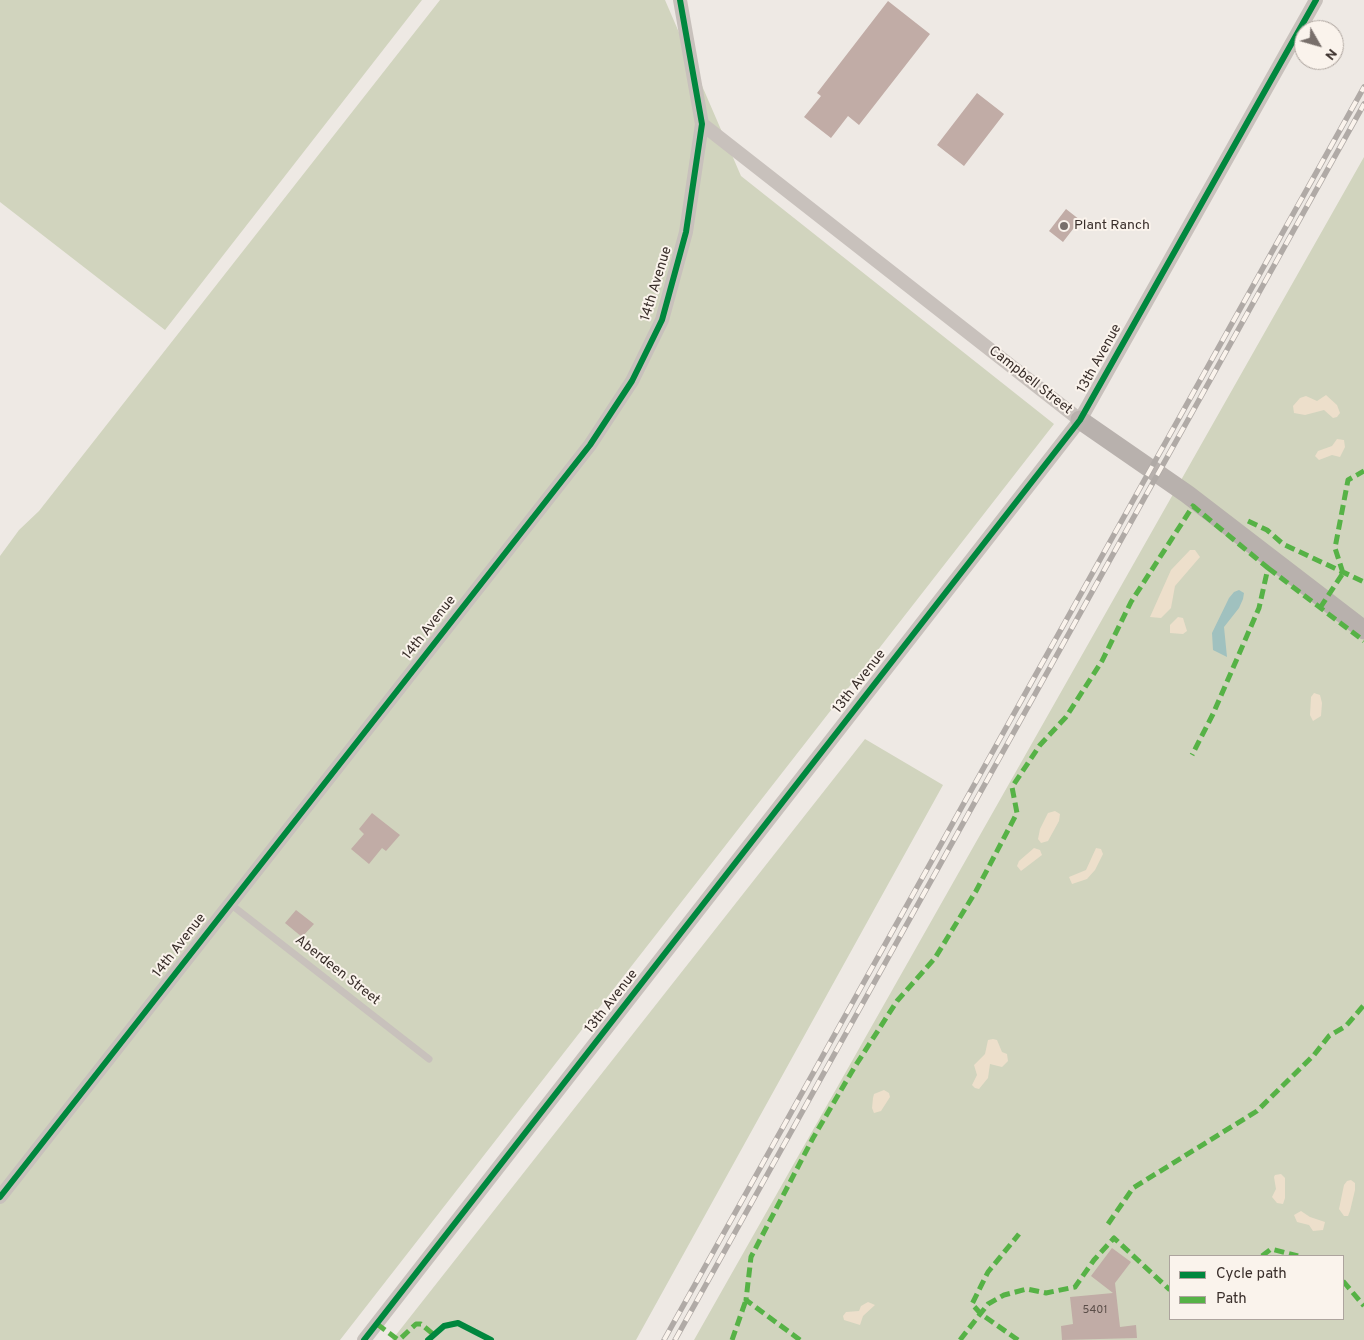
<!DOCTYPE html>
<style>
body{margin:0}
#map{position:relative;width:1364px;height:1340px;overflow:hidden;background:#eee9e4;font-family:Overpass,sans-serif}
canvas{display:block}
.legend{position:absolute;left:1169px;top:1255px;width:175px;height:65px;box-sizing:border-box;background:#faf3ec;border:1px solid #ada49e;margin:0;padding:6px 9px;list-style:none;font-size:15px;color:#392e2a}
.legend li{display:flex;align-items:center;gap:10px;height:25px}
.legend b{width:25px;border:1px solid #ada49e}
.north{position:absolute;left:1294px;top:20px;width:50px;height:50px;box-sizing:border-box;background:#faf3ec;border:1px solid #ada49e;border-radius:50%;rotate:128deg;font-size:14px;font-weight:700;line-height:20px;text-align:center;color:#392e2a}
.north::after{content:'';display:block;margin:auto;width:18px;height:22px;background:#786f6b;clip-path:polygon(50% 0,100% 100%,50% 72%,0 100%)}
</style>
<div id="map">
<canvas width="1364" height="1340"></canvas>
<ul class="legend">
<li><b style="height:6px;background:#00873e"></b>Cycle path</li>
<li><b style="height:6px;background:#56b246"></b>Path</li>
</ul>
<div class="north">N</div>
</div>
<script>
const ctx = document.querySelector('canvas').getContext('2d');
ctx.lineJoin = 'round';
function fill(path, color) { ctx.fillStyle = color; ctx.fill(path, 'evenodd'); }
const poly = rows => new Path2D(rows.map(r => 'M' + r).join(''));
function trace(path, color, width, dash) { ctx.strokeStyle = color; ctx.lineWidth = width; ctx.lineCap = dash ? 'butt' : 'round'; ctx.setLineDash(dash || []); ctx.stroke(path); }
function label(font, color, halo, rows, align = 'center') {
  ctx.font = font + ' Overpass,sans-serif'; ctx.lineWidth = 4; ctx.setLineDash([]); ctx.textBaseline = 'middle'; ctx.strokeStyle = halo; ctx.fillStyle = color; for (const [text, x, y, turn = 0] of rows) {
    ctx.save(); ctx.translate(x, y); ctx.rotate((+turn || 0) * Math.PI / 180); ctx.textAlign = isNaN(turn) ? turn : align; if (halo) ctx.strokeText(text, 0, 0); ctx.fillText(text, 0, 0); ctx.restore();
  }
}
const green = poly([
 [0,0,422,0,165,330,0,202],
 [440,0,665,0,741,176,1054,424,340,1340,0,1340,0,556,19,530,39,511],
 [1364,157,1364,1340,694,1340],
 [1170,1256,1343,1256,1343,1319,1170,1319],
 [865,739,943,785,636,1340,392,1340]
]);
const sand = poly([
 [1326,395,1337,405,1340,413,1337,417,1333,418,1324,410,1305,415,1294,413,1293,406,1300,398,1306,396,1317,401],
 [1337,439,1344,440,1345,447,1340,457,1332,455,1319,460,1315,456,1318,451,1332,446],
 [1190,550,1195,550,1200,557,1175,586,1171,608,1161,618,1150,617,1171,570],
 [1178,617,1183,618,1187,631,1183,634,1170,633,1170,625],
 [1314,693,1320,695,1322,703,1321,716,1313,721,1310,715,1311,697],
 [1055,811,1060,814,1059,821,1048,841,1041,843,1038,839,1040,829,1048,813],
 [1034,848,1040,850,1042,855,1021,871,1017,866,1019,861],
 [1096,848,1101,849,1103,854,1095,870,1087,879,1072,884,1069,877,1086,870],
 [993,1039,997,1040,1002,1052,1007,1054,1008,1061,1002,1067,990,1064,988,1078,979,1089,975,1088,972,1085,977,1075,974,1065,985,1054,988,1040],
 [884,1090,889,1093,890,1097,881,1111,874,1113,872,1108,873,1098,874,1094],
 [1281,1174,1285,1178,1285,1198,1283,1204,1277,1203,1272,1197,1276,1189,1274,1177,1275,1175],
 [1351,1180,1355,1183,1355,1190,1350,1211,1348,1216,1344,1216,1339,1209,1344,1185,1347,1181],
 [1301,1211,1310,1217,1325,1222,1323,1230,1313,1231,1309,1225,1297,1222,1294,1215],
 [868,1302,875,1305,863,1316,860,1325,844,1320,843,1316,846,1312,859,1311,861,1306]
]);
const water = poly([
 [1239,590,1244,593,1243,599,1239,608,1224,627,1227,657,1213,650,1212,633,1229,598,1234,592]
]);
const building = poly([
 [888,1,930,34,859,125,848,116,831,138,804,117,821,96,817,93],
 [977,93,1004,114,964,166,937,145],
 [1066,209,1080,220,1063,242,1049,231],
 [372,813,400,835,386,851,382,848,369,864,351,849,364,834,359,829],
 [296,910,314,924,302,937,285,923],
 [1112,1248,1131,1262,1115,1283,1120,1327,1136,1325,1137,1338,1062,1340,1061,1326,1073,1324,1070,1297,1113,1293,1091,1276]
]);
const lane = poly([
 [229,903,429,1059]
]);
const street = poly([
 [702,124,1080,420],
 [0,1197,590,445,632,381,662,320,686,232,702,124,680,0],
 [364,1340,1080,420,1316,0]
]);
const secondary = poly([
 [1080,420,1187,494,1364,630]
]);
const rail = poly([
 [664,1340,1364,87],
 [675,1340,1364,104]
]);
const quiet = poly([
 [1248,521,1267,530,1283,544,1364,582],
 [1268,568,1364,641],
 [1343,573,1335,548,1348,480,1364,471],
 [1320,608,1343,573],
 [1108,1224,1133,1188,1257,1111,1314,1055,1329,1036,1346,1026,1364,1005],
 [1262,1256,1271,1249,1298,1256],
 [1343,1281,1364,1306],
 [377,1324,397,1339,400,1339,416,1324,421,1324,433,1334],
 [732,1340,746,1300],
 [800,1340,746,1300,751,1257,813,1138,854,1068,897,1001,935,958,976,891,1017,813,1012,787,1040,745,1066,717,1102,661,1131,602,1193,506,1268,568,1259,608,1213,714,1192,755],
 [960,1340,988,1304,1004,1295,1027,1289,1046,1293,1075,1287,1094,1260,1114,1238,1170,1290],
 [1018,1340,981,1314,972,1304,988,1272,1019,1234]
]);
const cycleway = poly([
 [0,1197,590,445,632,381,662,320,686,232,702,124,680,0],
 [364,1340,1080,420,1316,0],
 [428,1340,444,1326,458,1323,491,1340]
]);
const markers = [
 [1064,226,5,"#786f6b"]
];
const numberNames = [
 ["5401",1095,1311]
];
const poiNames = [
 ["Plant Ranch",1074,226]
];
const streetNames = [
 ["14th Avenue",657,284,-73],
 ["13th Avenue",1100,359,-61],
 ["Campbell Street",1030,381,38],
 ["14th Avenue",430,628,-52],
 ["13th Avenue",860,682,-52],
 ["14th Avenue",180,946,-52],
 ["Aberdeen Street",337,971,38],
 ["13th Avenue",612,1002,-52]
];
fill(green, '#d1d4be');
fill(sand, '#eddfcb');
fill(water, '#a0c1bf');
fill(building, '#c1aca6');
trace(lane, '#c8c1bc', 7);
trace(street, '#c8c1bc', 14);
trace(secondary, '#b8b1ad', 19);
trace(rail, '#b0aaa6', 5.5);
trace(rail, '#faf3ec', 4, [11]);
trace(quiet, '#56b246', 5, [10, 5]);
trace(cycleway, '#00873e', 6);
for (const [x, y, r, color] of markers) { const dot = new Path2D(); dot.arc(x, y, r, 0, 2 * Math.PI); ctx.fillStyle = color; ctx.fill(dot); trace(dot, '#faf3ec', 2); }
label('11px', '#5b4e49', null, numberNames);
label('14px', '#392e2a', '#faf3ec', poiNames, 'left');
label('14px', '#392e2a', '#faf3ec', streetNames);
</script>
